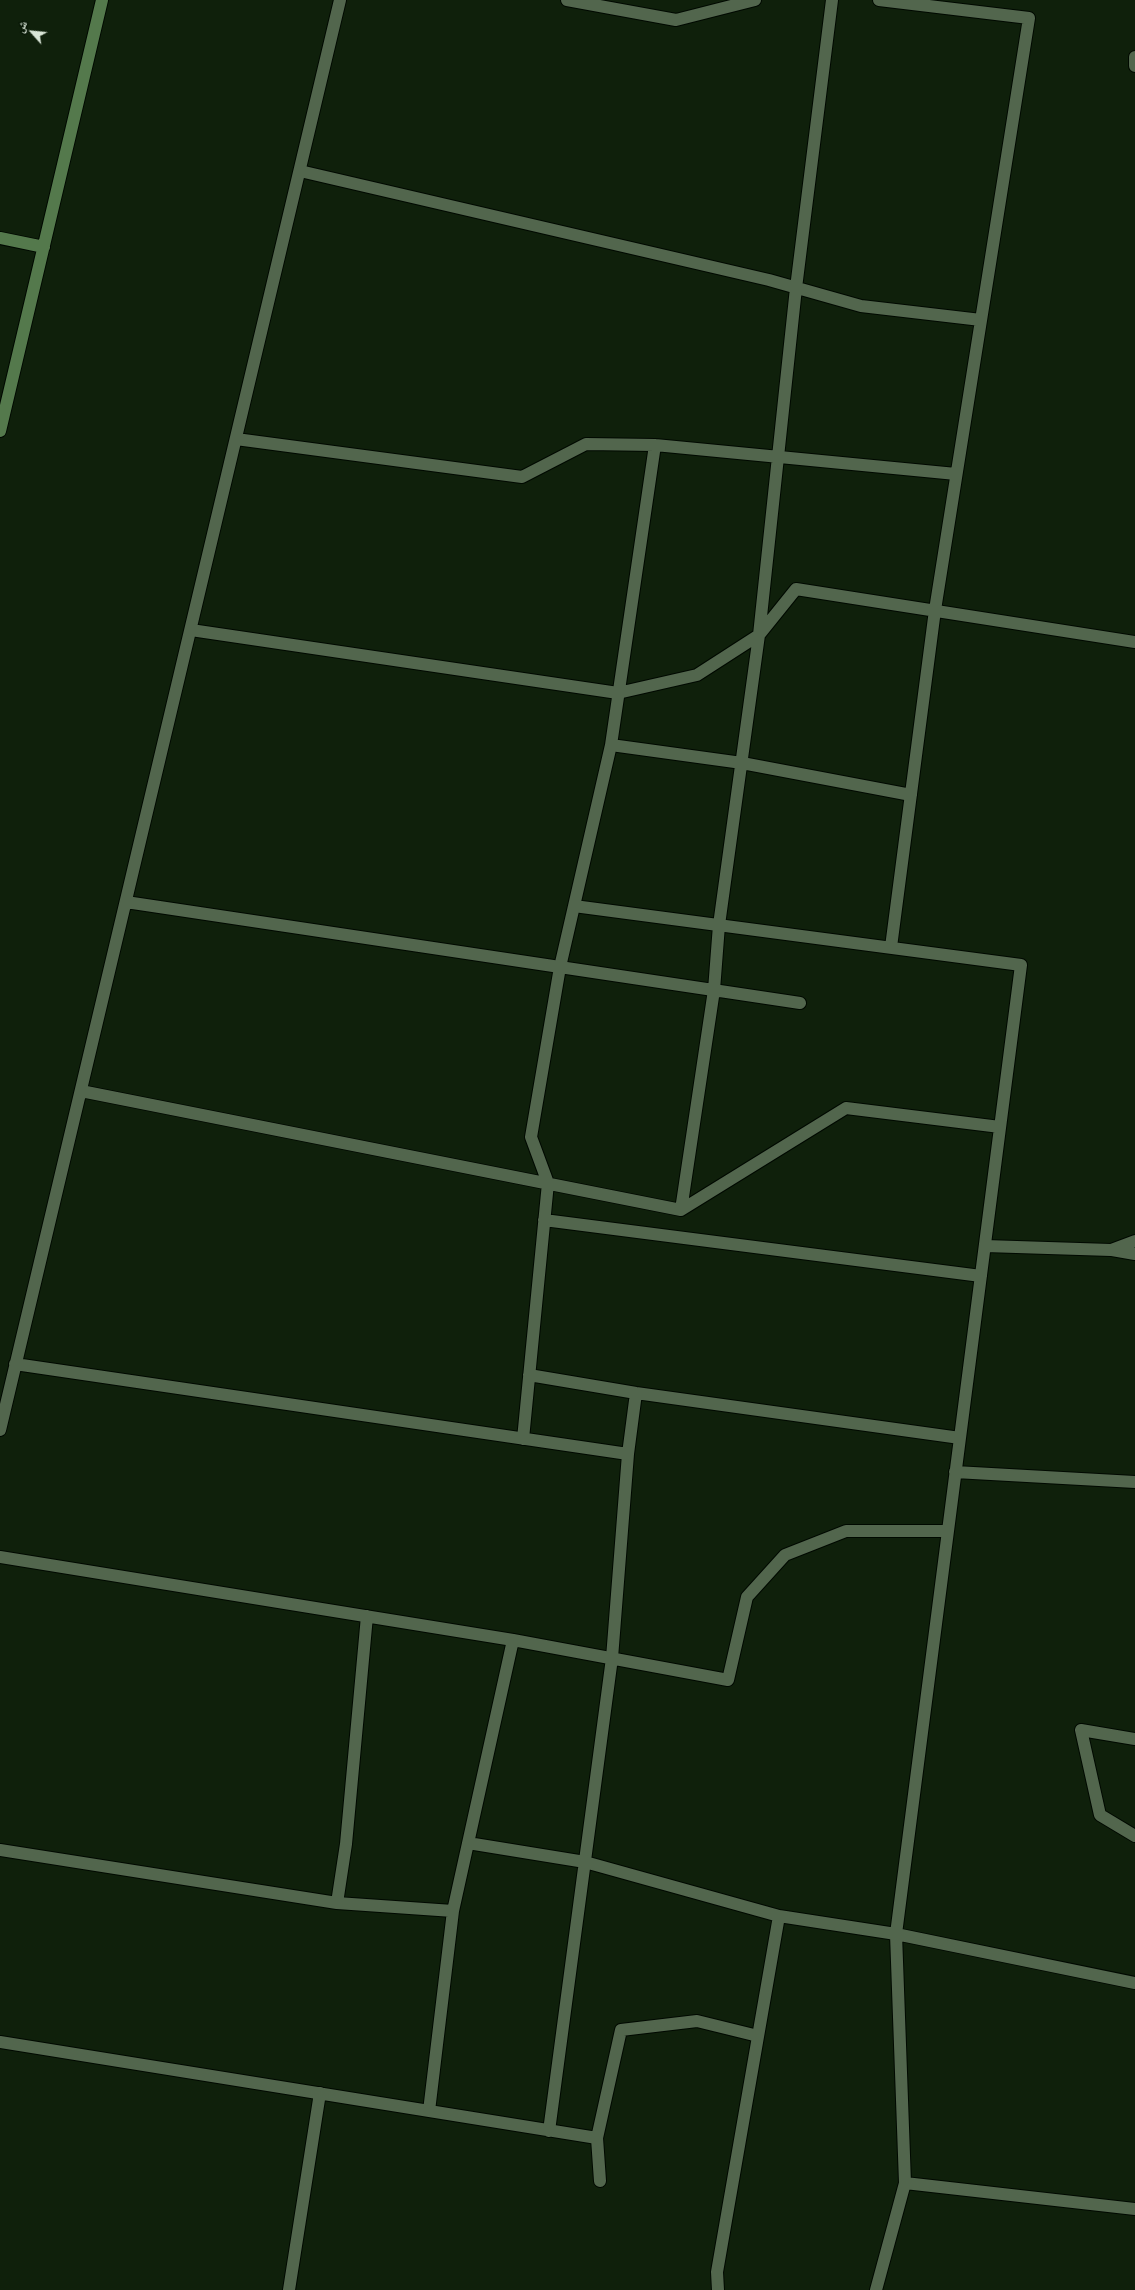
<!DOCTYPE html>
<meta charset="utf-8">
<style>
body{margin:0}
#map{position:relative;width:1135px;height:2290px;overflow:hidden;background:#0f200b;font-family:"Asap Condensed","Noto Naskh Arabic",sans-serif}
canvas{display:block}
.north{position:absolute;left:12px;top:12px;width:40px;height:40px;-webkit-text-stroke:3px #061604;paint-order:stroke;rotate:297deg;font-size:11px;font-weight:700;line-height:16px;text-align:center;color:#d9e5d7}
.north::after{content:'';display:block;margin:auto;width:14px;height:18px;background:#d9e5d7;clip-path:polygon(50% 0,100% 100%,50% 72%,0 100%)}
</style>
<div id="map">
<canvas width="1135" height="2290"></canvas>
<div class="north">ش</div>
</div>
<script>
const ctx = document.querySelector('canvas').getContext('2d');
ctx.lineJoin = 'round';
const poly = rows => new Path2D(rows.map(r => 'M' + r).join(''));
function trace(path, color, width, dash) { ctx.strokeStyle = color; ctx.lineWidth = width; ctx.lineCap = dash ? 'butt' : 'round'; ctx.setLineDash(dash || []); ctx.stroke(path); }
const street = poly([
 [567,0,676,20,755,0],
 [879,0,1029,18,935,610,891,947],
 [1135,57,1135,66],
 [300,171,769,280,861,306,981,320],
 [236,439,522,477,586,444,655,445,956,474],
 [191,630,618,693,697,675,759,635,796,589,1135,642],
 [611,745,742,763,911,795],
 [126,902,800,1003],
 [574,906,1021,965,896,1934,905,2183,876,2290],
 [81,1091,681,1210,846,1108,1000,1127],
 [681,1210,714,990,719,925,759,635,796,288,832,0],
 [544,1220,981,1276],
 [985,1246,1111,1250,1135,1241],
 [1112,1250,1135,1254],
 [15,1364,628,1454],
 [529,1375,636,1393,960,1438],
 [0,1430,340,0],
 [523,1439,548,1183,531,1137,560,967,611,745,655,445],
 [955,1472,1135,1482],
 [0,1557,513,1640,728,1680,747,1597,785,1555,846,1531,948,1531],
 [1135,1739,1081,1730,1100,1815,1135,1836],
 [468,1843,585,1862,779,1916,896,1934,1135,1983],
 [0,1850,337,1903,453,1911],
 [337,1903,346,1844,367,1616],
 [0,2042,597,2138],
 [429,2111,453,1911,513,1640],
 [549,2131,612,1658,628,1454,636,1393],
 [600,2181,597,2138,621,2030,697,2021,758,2036],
 [905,2183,1135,2209],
 [289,2290,320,2093],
 [718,2290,717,2272,779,1916]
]);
const secondary = poly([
 [0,238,44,247],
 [0,431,102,0]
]);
trace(street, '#000900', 14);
trace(secondary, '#000900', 14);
trace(street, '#52664d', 12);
trace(secondary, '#54794c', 12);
</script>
